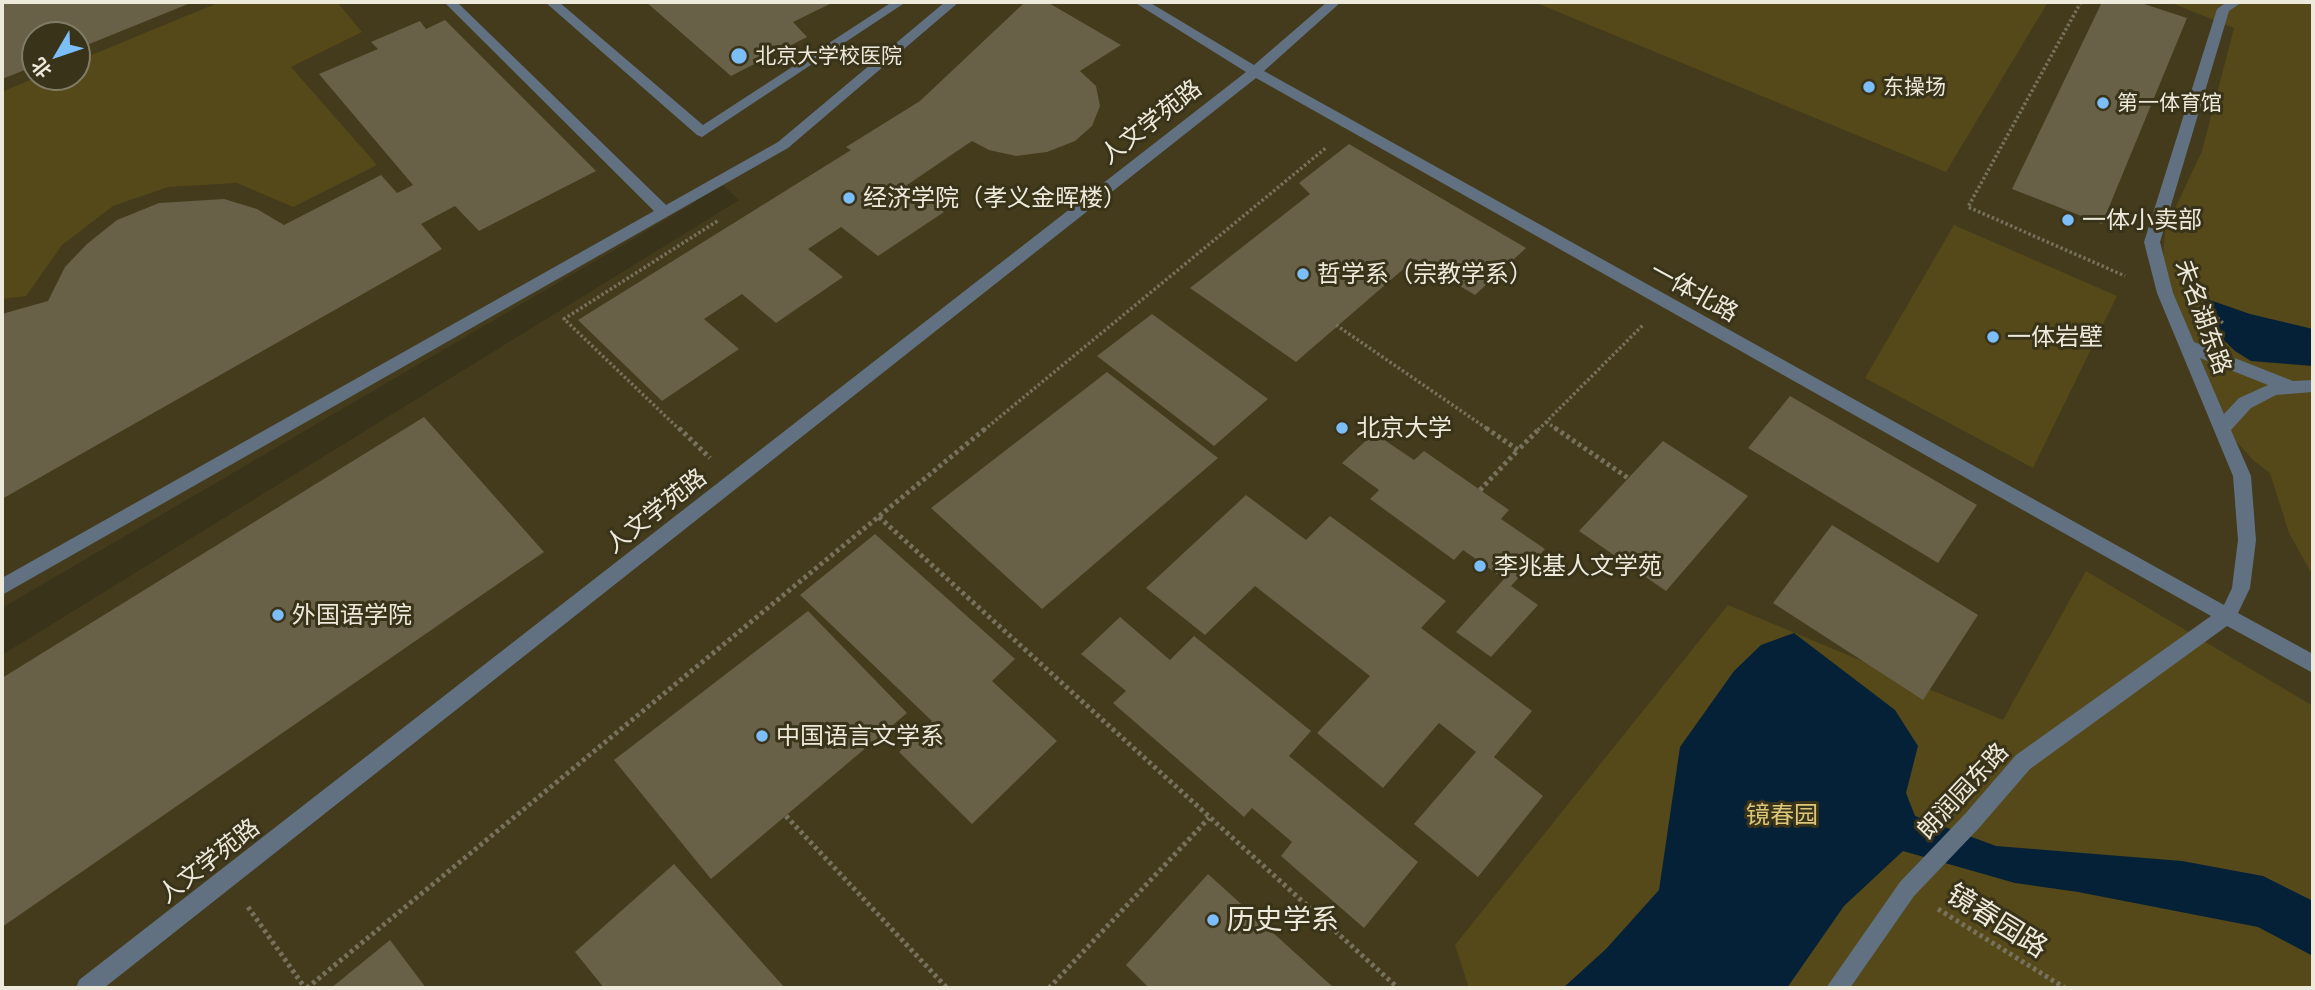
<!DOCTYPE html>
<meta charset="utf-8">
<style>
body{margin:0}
#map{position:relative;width:2315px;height:990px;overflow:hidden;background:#39331a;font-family:Lato,"Noto Sans SC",sans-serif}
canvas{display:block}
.frame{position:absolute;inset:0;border:4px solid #ede9db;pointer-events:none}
.north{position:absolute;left:21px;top:21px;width:70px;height:70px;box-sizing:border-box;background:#39331a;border:2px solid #817c67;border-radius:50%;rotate:231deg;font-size:19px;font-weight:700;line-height:28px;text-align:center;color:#ede9db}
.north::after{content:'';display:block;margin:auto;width:24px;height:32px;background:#7cbef9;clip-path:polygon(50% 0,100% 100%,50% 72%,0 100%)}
</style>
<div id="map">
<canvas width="2315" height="990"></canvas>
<div class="frame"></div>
<div class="north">北</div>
</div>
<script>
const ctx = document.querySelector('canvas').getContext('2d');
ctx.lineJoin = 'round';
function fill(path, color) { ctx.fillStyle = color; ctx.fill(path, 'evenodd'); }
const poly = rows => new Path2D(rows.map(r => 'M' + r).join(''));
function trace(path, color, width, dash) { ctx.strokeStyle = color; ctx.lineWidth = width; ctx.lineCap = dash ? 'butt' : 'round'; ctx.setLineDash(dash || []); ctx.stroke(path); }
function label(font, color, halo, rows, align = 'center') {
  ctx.font = font + ' Lato,"Noto Sans SC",sans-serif'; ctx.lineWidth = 6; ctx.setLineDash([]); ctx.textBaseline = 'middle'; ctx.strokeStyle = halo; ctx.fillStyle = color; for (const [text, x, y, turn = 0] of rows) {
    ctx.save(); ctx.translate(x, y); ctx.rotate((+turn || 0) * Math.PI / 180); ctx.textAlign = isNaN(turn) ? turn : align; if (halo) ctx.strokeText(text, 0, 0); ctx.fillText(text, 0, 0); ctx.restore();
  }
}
const built = poly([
 [2,2,2313,2,2313,988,2,988,2,655,739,200,719,182,691,205,2,608],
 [35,35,77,35,77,77,35,77]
]);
const green = poly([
 [220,2,337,2,362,32,291,67,377,165,293,207,237,183,168,187,113,206,62,245,26,296,2,299,2,92,37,77,77,77,77,61],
 [1534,2,2048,2,1946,172],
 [2169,2,2313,2,2313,576,2289,533,2270,473,2253,460,2235,440,2169,285,2163,258,2165,230,2202,151,2234,28],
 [1954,225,2117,296,2033,468,1865,378],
 [2086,571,2313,706,2313,988,1469,988,1455,945,1728,605,2003,720]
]);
const water = poly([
 [2207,299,2250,314,2313,329,2313,366,2251,361,2235,351,2195,312],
 [1794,633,1895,710,1918,746,1906,793,1915,816,1996,846,2182,861,2263,876,2313,901,2313,956,2258,927,2078,892,2015,883,1903,851,1844,906,1787,988,1563,988,1606,949,1659,890,1680,747,1734,671,1761,645]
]);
const building = poly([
 [2,2,193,2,77,49,77,35,35,35,35,66,2,79],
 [646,2,834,2,793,22,807,37,731,76],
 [1025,2,1047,2,1121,45,1080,71,1096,86,1100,106,1092,126,1075,141,1047,152,1016,156,989,150,972,141,907,185,944,212,878,256,841,227,808,249,843,277,776,323,742,294,704,319,739,349,662,401,578,320,851,150,846,147,920,101],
 [2102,2,2138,2,2187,18,2102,224,2012,189],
 [445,20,596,171,479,231,455,206,421,224,442,249,2,499,2,314,48,301,65,267,87,244,117,220,159,203,224,199,257,209,284,225,381,175,397,193,413,185,319,74,378,49,371,42,420,21,426,29],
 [1349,144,1526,248,1475,295,1415,259,1296,362,1190,288,1310,194,1299,183],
 [1152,314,1268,399,1214,446,1097,356],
 [1107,372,1218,458,1042,609,931,508],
 [1790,396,1977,505,1938,563,1748,448],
 [424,417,544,552,2,927,2,678],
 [1374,433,1414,460,1424,451,1509,510,1501,519,1545,549,1511,586,1538,605,1491,657,1456,632,1504,579,1463,550,1454,560,1370,499,1379,490,1342,463],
 [1663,441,1748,496,1666,591,1579,531],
 [1246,495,1306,540,1330,516,1446,601,1421,628,1532,711,1494,757,1543,796,1478,877,1414,824,1476,752,1439,723,1383,788,1317,733,1370,676,1255,586,1205,635,1146,588],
 [1832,525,1978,615,1923,700,1773,603],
 [875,534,1015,659,992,681,1057,741,972,824,899,752,932,721,800,595],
 [808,611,907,713,711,879,614,760],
 [1120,617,1170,660,1194,636,1311,731,1289,756,1418,862,1364,928,1281,856,1292,842,1252,808,1244,817,1113,703,1126,691,1081,654],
 [674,864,785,988,604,988,575,952],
 [1208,874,1334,988,1149,988,1126,965],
 [390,940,426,988,331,988]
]);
const pathFar1 = poly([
 [2081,2,1968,207,2125,276],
 [2210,311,2224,324],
 [1336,325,1489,430],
 [1546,422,1558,430],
 [680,430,564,319,719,220],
 [984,430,1327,147],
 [1538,430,1643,325]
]);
const path = poly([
 [679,428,710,458],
 [1486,428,1518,450,1540,428],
 [1555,428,1628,478],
 [1480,490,1518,450],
 [879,517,1398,988],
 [786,816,947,988],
 [248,907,305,988],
 [1938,909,2065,988],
 [307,988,986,428],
 [1049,988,1209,818]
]);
const service = poly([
 [444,2,457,2,666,205,778,142,945,2,959,2,788,148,2,595,2,578,654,211,444,2],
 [545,2,559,2,703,125,892,2,906,2,702,137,697,135,545,2],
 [1134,2,1149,2,1254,65,1327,2,1341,2,1264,71,2224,605,2232,588,2238,540,2233,476,2157,293,2144,242,2217,9,2227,2,2242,2,2229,11,2160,242,2173,293,2194,342,2293,381,2313,380,2313,392,2276,395,2251,408,2231,430,2251,476,2256,540,2250,588,2238,613,2313,654,2313,673,2227,626,2030,769,1979,828,1914,896,1850,988,1826,988,1900,882,1965,814,2016,755,2211,616,1256,78,104,988,76,988,79,980,1246,72,1134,2],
 [2200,358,2268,385,2239,398,2224,414,2200,358]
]);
const markers = [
 [739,56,9,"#7cbef9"],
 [1869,87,7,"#7cbef9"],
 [2103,103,7,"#7cbef9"],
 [849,198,7,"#7cbef9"],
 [2068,220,7,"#7cbef9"],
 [1303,274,7,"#7cbef9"],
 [1993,337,7,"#7cbef9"],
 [1342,428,7,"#7cbef9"],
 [1480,566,7,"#7cbef9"],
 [278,615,7,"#7cbef9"],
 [762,736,7,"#7cbef9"],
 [1213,920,7,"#7cbef9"]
];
const farPoinames = [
 ["北京大学校医院",755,56],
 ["东操场",1883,87],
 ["第一体育馆",2117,103]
];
const streetNames = [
 ["人文学苑路",1151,122,-38],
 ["一体北路",1694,292,29],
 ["未名湖东路",2203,317,70],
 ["人文学苑路",656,511,-38],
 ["朗润园东路",1963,791,-47],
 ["人文学苑路",209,861,-38]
];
const poiNames = [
 ["经济学院（孝义金晖楼）",863,198],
 ["一体小卖部",2082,220],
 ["哲学系（宗教学系）",1317,274],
 ["一体岩壁",2007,337],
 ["北京大学",1356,428],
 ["李兆基人文学苑",1494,566],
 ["外国语学院",292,615],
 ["中国语言文学系",776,736]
];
const parkNames = [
 ["镜春园",1782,815]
];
const nearPoinames = [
 ["历史学系",1227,920]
];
const nearStreetnames = [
 ["镜春园路",1997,921,32]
];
fill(built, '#433b1b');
fill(green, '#554919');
fill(water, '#042138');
fill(building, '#686047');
trace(pathFar1, '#77725d', 3.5, [2.5, 2.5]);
trace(path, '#77725d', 5, [3.5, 3.5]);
fill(service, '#617181');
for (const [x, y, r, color] of markers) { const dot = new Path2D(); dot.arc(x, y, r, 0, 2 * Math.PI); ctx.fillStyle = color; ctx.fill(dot); trace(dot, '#39331a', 2.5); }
label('21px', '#ede9db', '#39331a', farPoinames, 'left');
label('24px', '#ede9db', '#39331a', streetNames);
label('24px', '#ede9db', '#39331a', poiNames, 'left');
label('24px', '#dbc67a', '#39331a', parkNames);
label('28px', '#ede9db', '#39331a', nearPoinames, 'left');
label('28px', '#ede9db', '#39331a', nearStreetnames);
</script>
